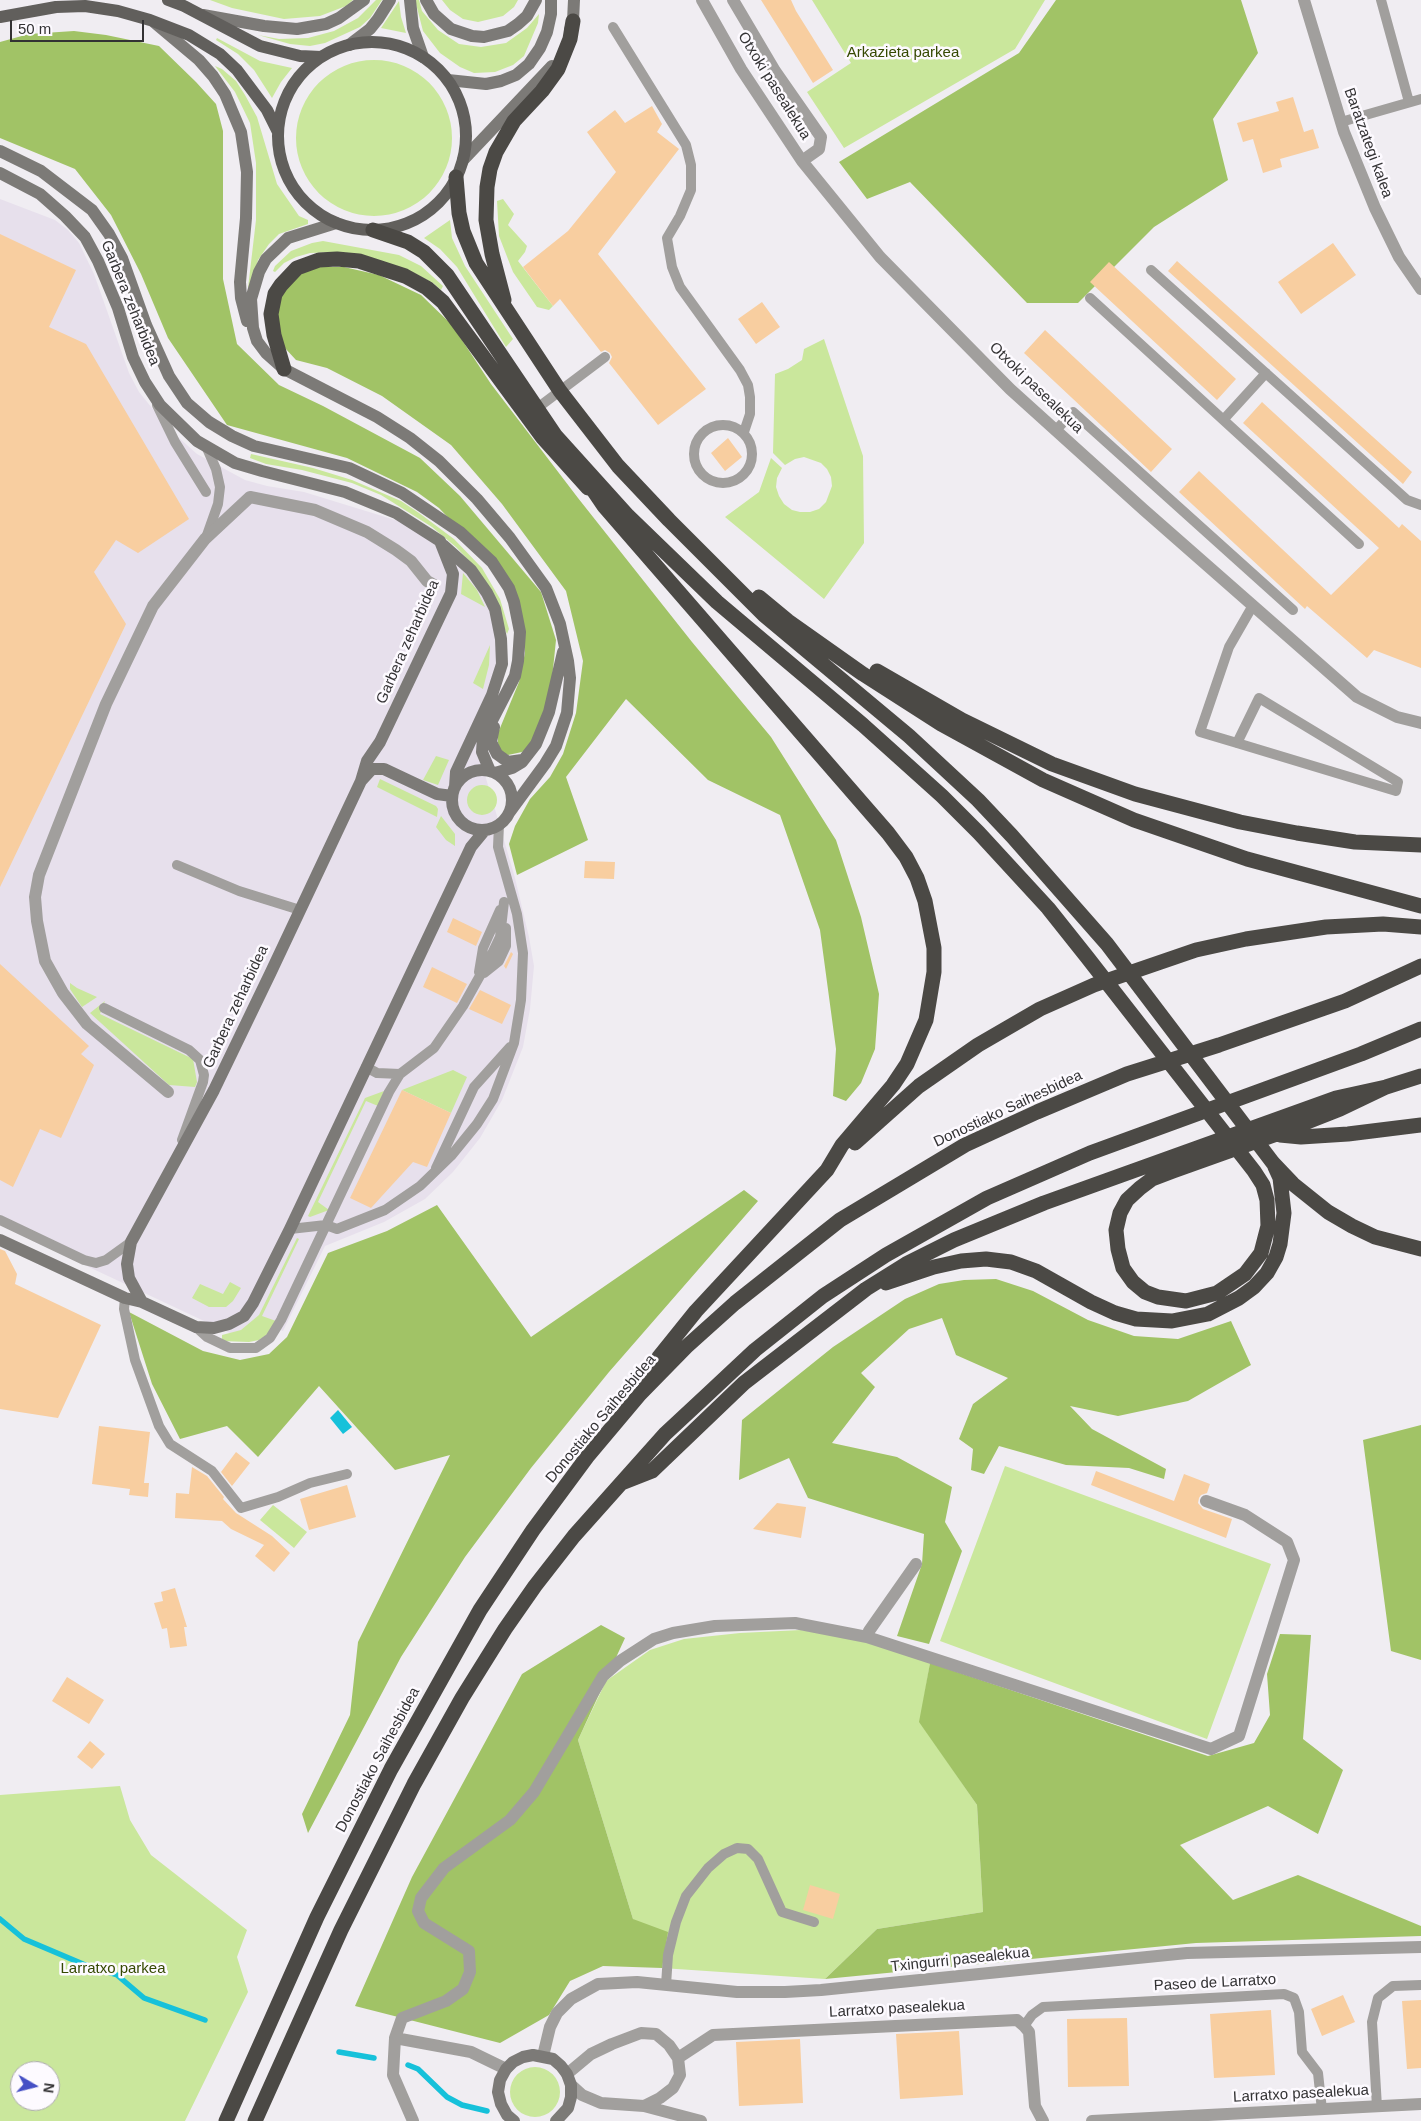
<!DOCTYPE html>
<style>
body{margin:0}
#map{position:relative;width:1421px;height:2121px;overflow:hidden;background:#f0edf2;font-family:Arial,sans-serif}
canvas{display:block}
.north{position:absolute;left:10px;top:2061px;width:50px;height:50px;box-sizing:border-box;background:#fdfaff;border:1px solid #acaaae;border-radius:50%;rotate:98deg;font-size:14px;font-weight:700;line-height:20px;text-align:center;color:#333234}
.north::after{content:'';display:block;margin:auto;width:18px;height:22px;background:#4550c5;clip-path:polygon(50% 0,100% 100%,50% 72%,0 100%)}
.scale{position:absolute;left:10px;top:20px;width:134px;height:22px;box-sizing:border-box;border:2px solid #333234;border-top:0;padding-left:6px;font-size:15px;line-height:18px;white-space:nowrap;color:#333234;-webkit-text-stroke:4px #fdfaff;paint-order:stroke}
</style>
<div id="map">
<canvas width="1421" height="2121"></canvas>
<div class="north">N</div>
<div class="scale">50 m</div>
</div>
<script>
const ctx = document.querySelector('canvas').getContext('2d');
ctx.lineJoin = 'round';
function fill(path, color) { ctx.fillStyle = color; ctx.fill(path, 'evenodd'); }
const poly = rows => new Path2D(rows.map(r => 'M' + r).join(''));
function trace(path, color, width, dash) { ctx.strokeStyle = color; ctx.lineWidth = width; ctx.lineCap = dash ? 'butt' : 'round'; ctx.setLineDash(dash || []); ctx.stroke(path); }
function label(font, color, halo, rows, align = 'center') {
  ctx.font = font + ' Arial,sans-serif'; ctx.lineWidth = 5; ctx.setLineDash([]); ctx.textBaseline = 'middle'; ctx.strokeStyle = halo; ctx.fillStyle = color; for (const [text, x, y, turn = 0] of rows) {
    ctx.save(); ctx.translate(x, y); ctx.rotate((+turn || 0) * Math.PI / 180); ctx.textAlign = isNaN(turn) ? turn : align; if (halo) ctx.strokeText(text, 0, 0); ctx.fillText(text, 0, 0); ctx.restore();
  }
}
const built = poly([
 [0,199,55,220,68,230,79,243,94,274,129,373,139,392,169,429,197,454,245,480,267,486,304,492,405,523,428,536,469,572,486,596,501,651,483,768,515,878,529,937,534,966,530,1009,523,1047,502,1100,480,1138,453,1172,425,1199,384,1222,325,1246,283,1331,259,1320,234,1335,29,1239,0,1221]
]);
const green = poly([
 [210,0,353,0,346,6,320,16,284,19,232,8],
 [376,0,382,0,370,18,360,27,325,43,310,46,290,44,258,35,279,39,308,38,334,31,358,18],
 [415,0,419,0,422,11,438,30,459,44,481,47,506,43,527,28,539,14,538,23,524,56,513,65,495,72,474,73,460,67,440,53,423,31],
 [442,0,518,0,514,7,503,16,478,22,463,19,450,10],
 [812,0,1045,0,1015,49,844,148,807,92,851,63],
 [399,1,401,17,406,33,381,28],
 [217,38,260,61,292,68,281,82,272,98,254,70,238,54,216,40],
 '296 138a78 78 0 1 1 156 0a78 78 0 1 1-156 0Z',
 [215,66,222,69,236,81,245,95,257,117,277,184,299,216,308,220,308,224,279,234,269,244,258,260,252,284,248,288,256,220,256,163,250,123,235,92],
 [503,199,514,214,508,225,527,246,525,252,518,261,553,306,549,310,537,307,513,272,499,236,497,201],
 [450,220,452,238,465,266,513,339,506,347,457,267,440,249,424,238],
 [323,241,399,255,421,266,443,286,441,290,433,283,414,273,335,252,310,253,296,257,284,263,275,272,273,271,275,266,291,251,312,243],
 [824,339,863,456,864,543,824,599,725,517,759,492,771,458,782,468,777,478,776,487,779,496,784,504,792,510,800,512,810,512,819,509,826,502,832,486,831,477,827,469,821,463,804,457,795,459,785,465,773,453,775,374,788,369,802,360,804,349],
 [251,454,313,468,352,480,401,501,419,513,454,539,482,568,500,599,509,629,507,634,478,570,456,547,432,527,381,495,352,483,302,470,266,464,250,458],
 [463,573,477,590,485,607,461,594],
 [490,645,489,665,483,689,473,683],
 [436,756,449,760,438,785,423,780],
 [380,779,436,806,438,809,437,817,377,787],
 '467 800a15 15 0 1 1 30 0a15 15 0 1 1-30 0Z',
 [441,816,455,834,455,846,446,840,436,827],
 [70,983,77,988,97,997,82,1007,70,989],
 [105,1001,100,1014,193,1059,197,1082,195,1087,169,1085,90,1013],
 [453,1070,467,1077,451,1113,402,1090],
 [384,1091,378,1106,366,1101,318,1202,329,1210,310,1217,308,1216,365,1098],
 [297,1238,299,1239,262,1316,276,1321,268,1334,259,1340,249,1342,222,1341,222,1335,241,1330,259,1315],
 [230,1282,241,1288,233,1301,226,1307,209,1307,192,1298,200,1284,223,1294],
 [1005,1466,1271,1564,1207,1739,940,1641],
 [273,1505,307,1532,294,1548,260,1520],
 [801,1630,864,1640,930,1663,920,1722,977,1805,983,1912,877,1929,825,1979,662,1968,633,1919,578,1740,606,1681,650,1650,684,1639,740,1633],
 [120,1786,130,1820,151,1855,247,1930,237,1957,248,1992,185,2121,0,2121,0,1795],
 [20,2071,50,2071,50,2101,20,2101],
 '510 2092a25 25 0 1 1 50 0a25 25 0 1 1-50 0Z'
]);
const forest = poly([
 [1056,0,1241,0,1258,53,1213,119,1228,180,1154,227,1078,303,1027,303,910,182,867,199,839,162,1019,53],
 [74,31,106,35,159,46,196,82,216,104,223,131,223,279,237,344,279,385,323,406,420,458,460,496,541,592,556,640,552,679,543,720,530,748,522,752,508,755,501,751,498,743,498,733,519,682,525,653,522,615,483,554,439,508,417,492,347,458,227,425,168,338,141,274,111,215,75,169,0,138,0,42,29,34],
 [316,267,344,267,379,275,421,295,452,325,491,384,578,498,692,642,771,737,836,840,861,917,879,994,875,1049,861,1083,846,1101,833,1096,836,1049,820,930,780,815,708,780,626,699,566,777,588,840,517,875,509,844,515,826,530,799,550,777,563,754,576,713,583,661,566,591,502,504,451,445,382,396,327,368,296,360,284,347,274,309,292,278],
 [744,1190,758,1201,609,1372,531,1468,465,1557,401,1657,308,1833,302,1814,350,1715,358,1642,450,1455,395,1470,319,1386,258,1457,227,1426,180,1439,152,1384,129,1312,203,1351,240,1360,269,1354,287,1337,328,1253,387,1231,437,1205,531,1337],
 [996,1279,1033,1291,1088,1320,1134,1336,1178,1339,1231,1321,1251,1365,1188,1401,1118,1416,1070,1406,1092,1429,1166,1469,1164,1479,1129,1468,1066,1465,999,1446,984,1474,971,1470,973,1449,959,1439,973,1404,1008,1378,956,1355,942,1318,909,1329,861,1373,875,1387,832,1443,897,1457,952,1487,945,1522,962,1551,929,1644,897,1636,922,1564,924,1534,808,1498,789,1458,739,1480,742,1420,833,1347,905,1299,939,1284,964,1280],
 [1421,1425,1421,1660,1391,1651,1363,1440],
 [601,1625,625,1638,578,1740,633,1919,668,1932,662,1968,603,1966,570,1981,549,2015,500,2043,355,2006,412,1877,522,1674],
 [1280,1634,1311,1635,1303,1739,1343,1770,1318,1834,1268,1806,1180,1845,1233,1900,1298,1875,1421,1926,1421,1936,1196,1943,825,1979,877,1929,983,1912,977,1805,919,1722,930,1663,1208,1756,1254,1743,1270,1715,1267,1674]
]);
const water = poly([
 [338,1410,352,1427,343,1434,330,1418]
]);
const stream = poly([
 [0,1919,24,1939,83,1964,117,1975,144,1998,205,2020],
 [339,2052,374,2058],
 [408,2065,418,2069,447,2097,462,2105,487,2111]
]);
const building = poly([
 [761,0,791,0,796,11,833,70,813,83],
 [1293,97,1304,132,1313,129,1319,148,1280,159,1282,167,1263,173,1253,139,1243,142,1237,123,1279,111,1276,102],
 [652,106,662,124,657,132,679,149,598,254,706,389,658,425,609,363,612,357,610,353,605,350,601,352,560,299,553,306,523,267,568,231,616,172,587,132,615,110,625,123],
 [0,234,76,270,49,327,86,344,189,519,138,553,116,540,94,572,126,624,0,887],
 [1333,243,1356,275,1301,314,1278,282],
 [1177,261,1412,472,1403,484,1168,271],
 [1109,262,1236,379,1217,400,1090,282],
 [762,302,780,327,756,344,738,319],
 [1045,330,1172,449,1151,472,1024,353],
 [1262,402,1399,528,1402,524,1421,541,1421,668,1374,650,1367,658,1307,606,1305,609,1179,492,1199,471,1331,595,1379,548,1243,423],
 [728,438,742,457,725,471,711,453],
 [585,861,615,862,614,879,584,878],
 [453,918,482,932,476,946,447,932],
 [511,952,513,954,506,969,504,966],
 [0,964,89,1046,81,1054,94,1065,61,1138,40,1129,13,1187,0,1180],
 [432,967,467,984,457,1003,423,987],
 [480,990,511,1005,502,1024,469,1009],
 [402,1090,451,1113,427,1167,413,1162,371,1208,350,1198],
 [0,1249,5,1251,17,1274,15,1284,101,1325,58,1418,0,1409],
 [99,1426,150,1432,144,1483,149,1483,148,1497,129,1495,130,1489,92,1484],
 [236,1452,250,1463,232,1486,221,1472],
 [192,1467,207,1476,224,1497,223,1499,236,1513,272,1536,290,1553,274,1572,255,1556,264,1545,231,1529,222,1521,175,1518,176,1493,189,1494],
 [1096,1471,1174,1501,1184,1474,1210,1484,1207,1493,1201,1495,1199,1498,1198,1503,1203,1509,1232,1519,1226,1538,1091,1485],
 [347,1485,356,1517,309,1530,300,1499],
 [777,1503,806,1507,801,1538,753,1529],
 [175,1588,187,1627,184,1627,187,1646,170,1648,167,1628,162,1629,154,1603,163,1601,161,1592],
 [67,1677,104,1700,89,1724,52,1701],
 [90,1741,105,1754,92,1769,77,1757],
 [810,1885,840,1894,833,1919,803,1910],
 [1343,1995,1355,2022,1322,2036,1311,2009],
 [1421,2000,1421,2068,1407,2069,1402,2001],
 [1271,2010,1275,2075,1214,2078,1210,2014],
 [1127,2018,1129,2086,1068,2087,1067,2019],
 [959,2031,963,2095,900,2099,896,2034],
 [800,2039,803,2103,739,2106,736,2042]
]);
const lane = poly([
 [1381,0,1409,102],
 [613,27,686,145,691,165,691,190,680,216,667,238,672,267,680,287,740,370,748,385,750,397,750,414,744,432],
 [1341,122,1421,99],
 [1151,270,1407,500,1421,505],
 [1090,298,1359,544],
 [157,405,175,442,206,492],
 [536,409,605,357],
 [1224,419,1266,373],
 '694 454a29 29 0 1 1 58 0a29 29 0 1 1-58 0Z',
 [1056,430,1073,412,1293,610],
 [206,446,216,469,220,487,218,504,206,538],
 [1237,743,1259,698,1398,782,1396,791,1237,743,1200,732,1229,647,1252,607],
 [177,865,239,891,300,910],
 [479,972,483,948,500,910],
 [484,973,499,961,506,946,506,928],
 [104,1008,189,1050,200,1060,204,1075,203,1082,182,1140],
 [366,1067,377,1073,400,1074],
 [436,1168,474,1087,510,1047],
 [0,1220,84,1260,96,1263,106,1260,131,1242],
 [290,1229,326,1225,337,1229,385,1210,420,1186,451,1156,477,1124,493,1099,514,1043,521,1000,523,953,517,914,498,847,499,825],
 [125,1298,124,1309,135,1360,159,1426,170,1444,212,1471,241,1508,278,1497,310,1483,347,1474],
 [196,1327,207,1337,230,1348,256,1348,270,1338,281,1320,389,1092,400,1074,434,1048,463,1006,491,956,500,937,504,902],
 [666,1985,668,1955,676,1922,686,1896,708,1868,724,1854,737,1848,748,1849,758,1859,782,1912,814,1922],
 [1024,2026,1032,2015,1043,2007,1284,1994,1294,1998,1299,2012,1302,2052,1318,2073,1322,2110],
 [1377,2107,1372,2022,1378,1998,1393,1986,1421,1985]
]);
const street = poly([
 [702,0,741,69,802,161,880,257,1010,389,1144,510,1357,697,1397,717,1421,723],
 [733,0,775,71,821,137,819,149,802,161],
 [1304,0,1344,132,1375,208,1399,257,1421,289],
 [168,1092,87,1024,63,993,45,961,37,921,35,897,39,875,106,704,153,606,205,539,250,497,315,510,367,532,396,550,411,561,427,581,434,585],
 [867,1637,869,1631,916,1564],
 [395,2038,402,2018,446,2001,463,1989,470,1972,469,1951,424,1923,418,1911,421,1898,444,1868,510,1820,534,1792,603,1676,620,1661,654,1639,673,1633,715,1626,795,1623,867,1637,1211,1749,1239,1736,1294,1560,1287,1542,1245,1515,1206,1501],
 [543,2056,550,2027,557,2013,571,1999,598,1984,637,1982,737,1992,785,1992,821,1990,1187,1953,1421,1947],
 [678,2058,713,2035,1017,2020,1024,2026,1029,2032,1035,2106,1043,2121],
 [567,2074,591,2054,612,2044,641,2033,656,2034,669,2045,678,2058,680,2075,673,2088,660,2098,644,2106],
 [571,2085,582,2095,601,2103,644,2106,701,2121],
 [413,2121,393,2075,395,2038,471,2052,506,2069],
 [1092,2121,1421,2104]
]);
const secondary = poly([
 [410,0,413,28,423,57],
 [426,0,434,14,451,29,472,36,484,37,508,31,518,24,527,16,536,0],
 [203,15,264,26,297,29,326,24,339,18,364,0],
 [155,23,199,60,213,76,225,94,241,132,247,172,246,218,240,282,241,298,247,321],
 [570,30,573,21,574,0],
 [349,45,370,29,378,19,390,0],
 [448,80,486,84,501,81,516,75,529,64,540,48,547,32,551,14,551,0],
 [0,151,41,171,92,210,109,234,122,258,146,325,169,376,187,403,209,422,232,436,254,446,349,468,402,493,460,532,492,562,509,588,514,602,520,632,518,661,515,676,483,738,482,752,490,771],
 [463,160,552,66],
 [0,173,40,194,65,216,85,237,98,261,118,308,133,357,145,382,160,405,197,441,235,463,262,471,345,492,396,513,440,541,453,574,451,593,380,742,367,761,361,781,270,974,214,1090,131,1242,127,1264,129,1278,142,1302],
 [336,223,288,238,266,259,259,272,251,299,253,328,257,341,266,353,284,369,377,417,410,438,439,461,477,499,510,538,546,588,560,624,568,661,570,678,567,713,556,746,545,764,509,813],
 [443,545,471,570,487,593,495,609,501,639,502,664,492,695,456,772,455,787],
 [494,727,491,742,497,754,508,762,522,760],
 '452 800a30 30 0 1 1 60 0a30 30 0 1 1-60 0Z',
 [495,773,512,768,522,762,536,744,549,712,563,652],
 [361,781,372,769,384,769,437,794,452,796],
 [0,1240,125,1298,142,1302,196,1327,214,1328,229,1324,244,1316,253,1303,290,1229,471,847,485,830],
 [514,2121,507,2115,501,2104,498,2092,500,2080,506,2069,513,2062,523,2057,533,2055,553,2059,561,2066,567,2074,571,2085,571,2097,568,2108,556,2121]
]);
const primary = poly([
 [168,0,184,6,260,46,300,56,321,57],
 [0,17,56,7,85,6,118,11,150,20,189,35,220,54,237,70,267,110,278,132],
 '278 136a94 94 0 1 1 188 0a94 94 0 1 1-188 0Z'
]);
const highway = poly([
 [456,177,459,213,463,231,476,263,560,391,618,466,669,520,764,615,909,736,978,800,1012,836,1107,944,1273,1163,1293,1184,1328,1212,1352,1226,1375,1237,1421,1249],
 [373,230,408,242,424,252,447,275,559,441],
 [504,300,492,254,486,220,487,187,490,169,496,152,514,121,542,91,558,69,570,39,573,21],
 [284,369,274,335,271,314,275,294,281,285,297,268,319,260,337,259,359,261,405,276,427,288,443,302,543,438,588,488],
 [554,434,628,516,717,602,863,725,942,796,979,833,1048,908,1087,957,1254,1171,1263,1185,1267,1200,1268,1226,1261,1253,1245,1274,1217,1293,1186,1301,1158,1297,1145,1292,1133,1282,1123,1268,1118,1249,1116,1230,1120,1213,1127,1200,1140,1188,1152,1179,1173,1171,1274,1135,1340,1109,1386,1087],
 [585,478,604,506,888,833,906,857,917,878,925,901,934,948,934,972,926,1020,907,1064,893,1085,842,1145,827,1170,696,1311,659,1357,646,1382],
 [759,597,788,621,863,674,941,724,1043,780,1134,820,1247,859,1421,906],
 [877,671,962,720,1052,764,1135,794,1240,822,1297,833,1355,842,1421,845],
 [1280,1135,1301,1137,1348,1134,1421,1125],
 [855,1143,919,1086,978,1045,1040,1009,1094,985,1196,950,1246,939,1326,927,1383,924,1421,927],
 [886,1283,934,1267,961,1261,986,1259,1011,1262,1036,1271,1091,1302,1115,1313,1136,1319,1172,1321,1208,1314,1239,1298,1254,1287,1267,1273,1276,1257,1280,1244,1284,1213,1280,1178,1275,1167],
 [624,1482,652,1471,744,1383,866,1289,906,1264,954,1240,1044,1203,1336,1098,1386,1087,1421,1076],
 [226,2121,317,1917,391,1769,480,1610,533,1530,587,1457,640,1394,686,1347,735,1303,840,1220,965,1145,1037,1112,1127,1074,1219,1045,1345,1001,1421,966],
 [255,2121,341,1930,414,1784,462,1698,505,1629,535,1586,574,1536,665,1434,708,1394,755,1350,823,1296,886,1255,987,1198,1090,1153,1361,1054,1421,1029]
]);
const parkNames = [
 ["Arkazieta parkea",903,53],
 ["Larratxo parkea",113,1969]
];
const streetNames = [
 ["Otxoki pasealekua",774,86,58],
 ["Baratzategi kalea",1368,143,70],
 ["Garbera zeharbidea",130,303,68],
 ["Otxoki pasealekua",1036,388,44],
 ["Garbera zeharbidea",408,642,-66],
 ["Garbera zeharbidea",236,1007,-65],
 ["Donostiako Saihesbidea",1008,1109,-25],
 ["Donostiako Saihesbidea",601,1419,-50],
 ["Donostiako Saihesbidea",378,1760,-62],
 ["Txingurri pasealekua",960,1960,-6],
 ["Paseo de Larratxo",1215,1983,-3],
 ["Larratxo pasealekua",897,2009,-3],
 ["Larratxo pasealekua",1301,2094,-3]
];
fill(built, '#e7e0ec');
fill(green, '#cae79c');
fill(forest, '#a1c366');
fill(water, '#16c1da');
trace(stream, '#16c1da', 5.5);
fill(building, '#f8cea0');
trace(lane, '#a19f9d', 10);
trace(street, '#a19f9d', 12);
trace(secondary, '#7c7a77', 12);
trace(primary, '#615f5c', 12);
trace(highway, '#4b4945', 15);
label('15px', '#354902', '#fdfaff', parkNames);
label('15px', '#333234', '#fdfaff', streetNames);
</script>
